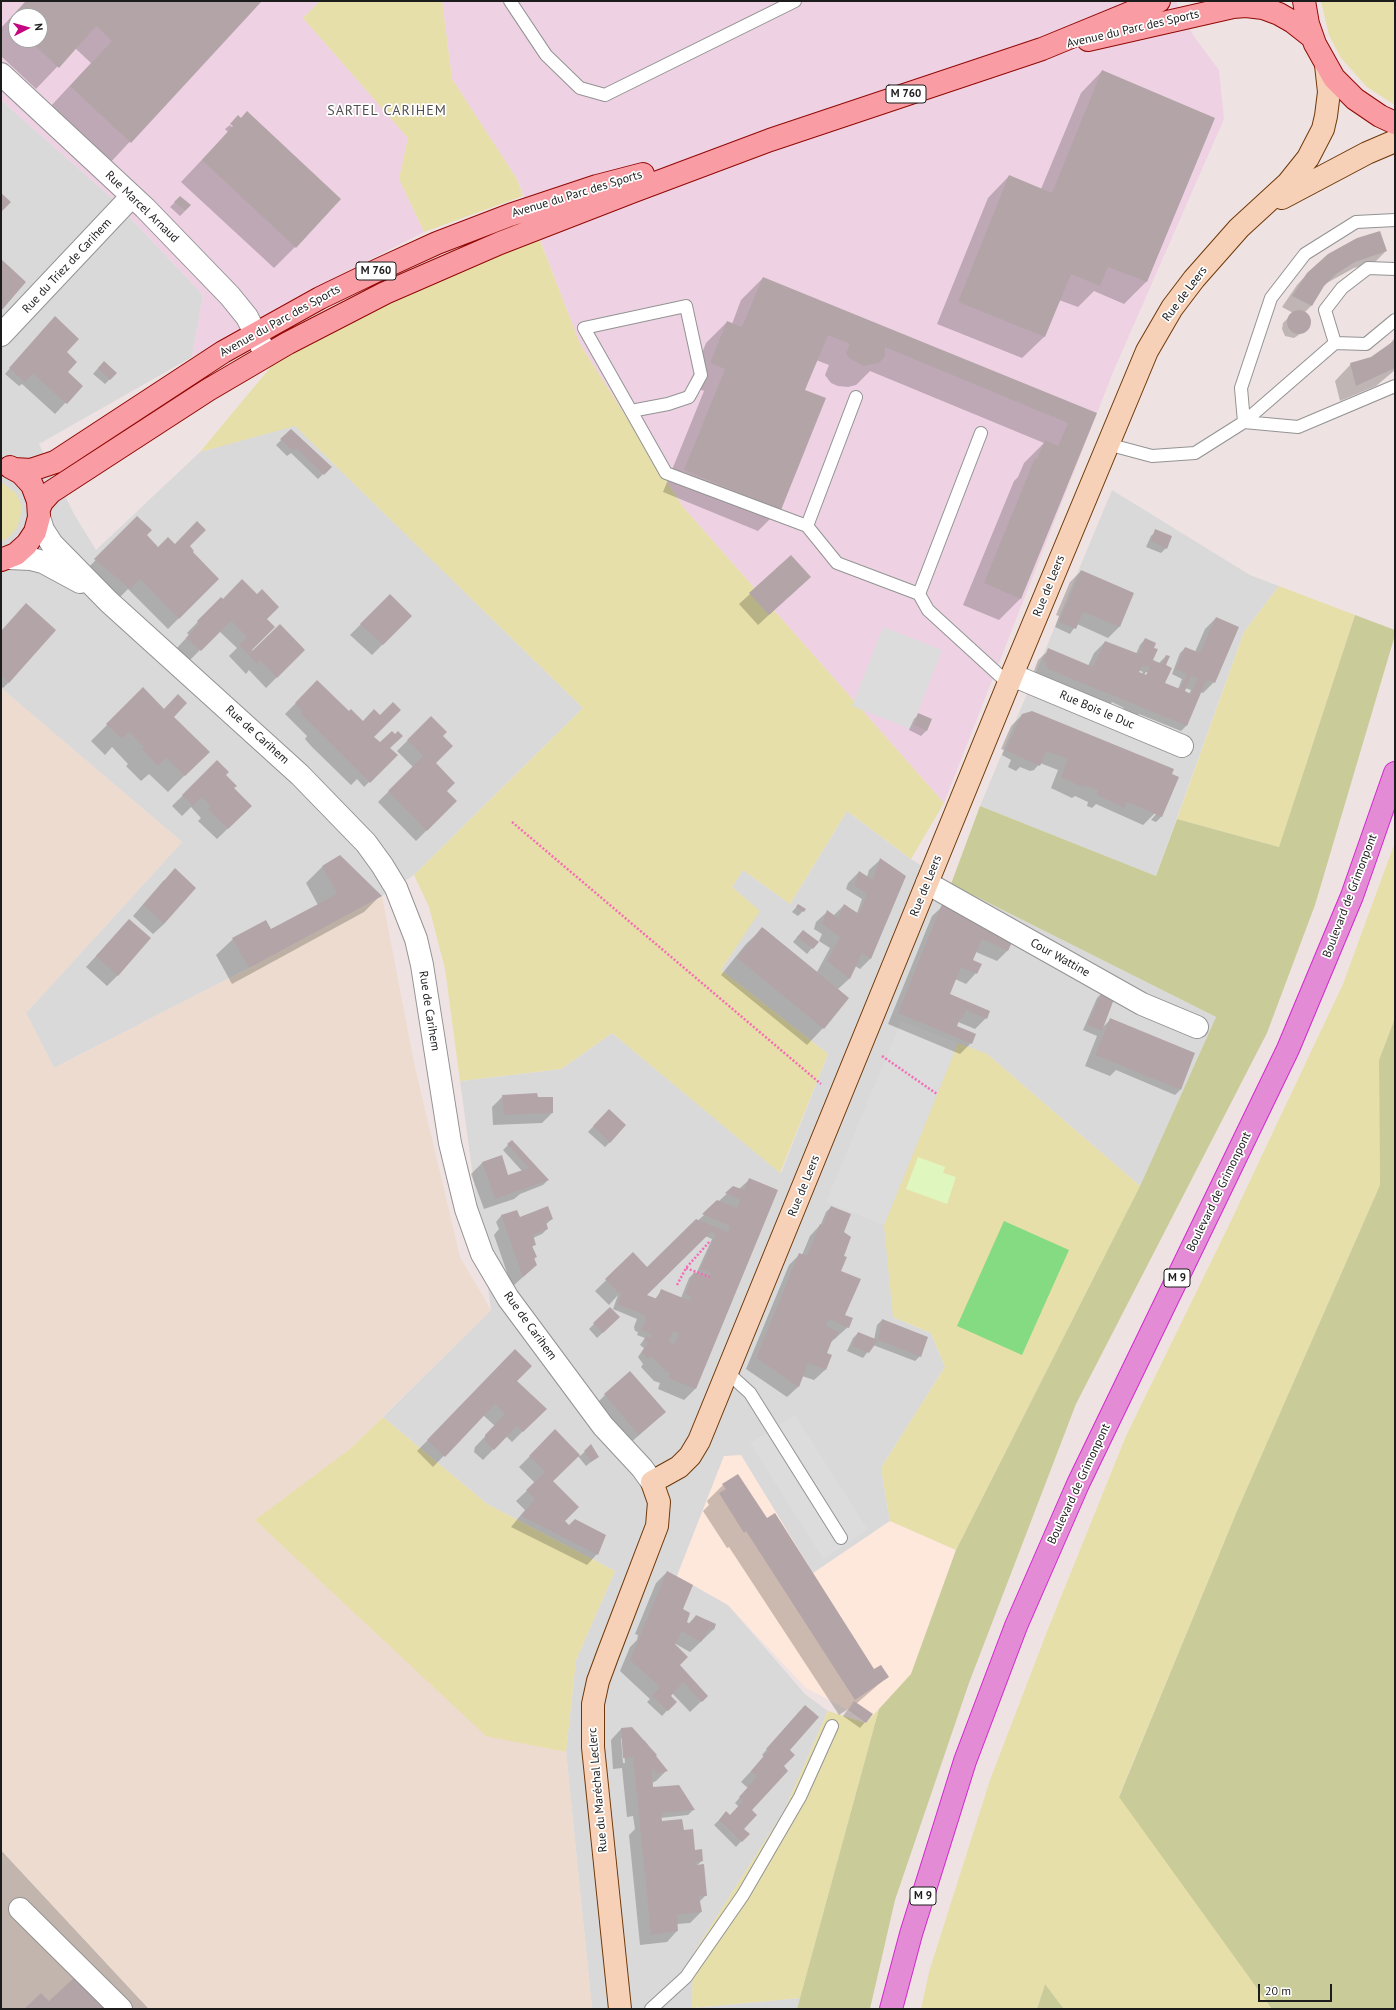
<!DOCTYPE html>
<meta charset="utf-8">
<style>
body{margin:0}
#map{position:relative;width:1396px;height:2010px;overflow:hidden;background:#eee3e2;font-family:"PT Sans",sans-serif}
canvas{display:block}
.frame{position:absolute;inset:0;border:2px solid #1c1c1c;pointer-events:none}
.north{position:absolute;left:8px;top:8px;width:40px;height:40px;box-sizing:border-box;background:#fff;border:1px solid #a4a4a4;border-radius:50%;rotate:84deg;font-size:11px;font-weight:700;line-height:16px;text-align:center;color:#1c1c1c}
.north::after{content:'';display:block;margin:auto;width:14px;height:18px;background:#c30680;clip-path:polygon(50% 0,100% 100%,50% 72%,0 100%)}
.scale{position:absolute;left:1258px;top:1984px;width:74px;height:18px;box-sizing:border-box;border:2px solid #1c1c1c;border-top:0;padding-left:5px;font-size:12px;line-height:14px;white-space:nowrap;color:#1c1c1c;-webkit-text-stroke:3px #fff;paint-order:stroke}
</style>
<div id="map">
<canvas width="1396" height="2010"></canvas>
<div class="frame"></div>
<div class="north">N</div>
<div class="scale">20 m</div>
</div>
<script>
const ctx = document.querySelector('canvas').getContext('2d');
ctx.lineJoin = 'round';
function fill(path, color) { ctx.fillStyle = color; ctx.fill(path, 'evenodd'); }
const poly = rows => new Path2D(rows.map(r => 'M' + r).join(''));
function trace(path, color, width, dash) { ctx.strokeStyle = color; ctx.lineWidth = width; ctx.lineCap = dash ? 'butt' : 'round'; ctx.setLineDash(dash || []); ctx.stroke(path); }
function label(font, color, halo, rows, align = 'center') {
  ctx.font = font + ' "PT Sans",sans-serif'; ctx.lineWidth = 3.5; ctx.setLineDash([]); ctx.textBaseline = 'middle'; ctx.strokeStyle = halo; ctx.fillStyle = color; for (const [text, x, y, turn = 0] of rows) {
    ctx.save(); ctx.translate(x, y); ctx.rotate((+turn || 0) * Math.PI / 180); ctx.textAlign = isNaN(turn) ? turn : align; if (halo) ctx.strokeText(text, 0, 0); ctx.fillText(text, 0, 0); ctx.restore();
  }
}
const residential = poly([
 [1,100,112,198,203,295,192,357,39,444,74,514,96,550,200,452,295,425,583,708,414,875,382,896,249,968,54,1068,26,1013,182,842,1,688],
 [1112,490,1250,575,1279,586,1244,632,1156,876,980,806],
 [847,811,911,859,951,884,1216,1017,1140,1186,987,1054,893,1317,931,1333,945,1367,881,1468,890,1521,813,1574,741,1456,724,1457,677,1576,728,1605,805,1694,828,1711,784,1811,693,1954,692,2008,800,1998,797,2009,592,2009,566,1752,576,1660,615,1571,487,1504,383,1417,491,1310,460,1081,561,1069,612,1033,781,1173,828,1054,721,970,759,911,732,887,743,870,790,904]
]);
const commercial = poly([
 [1,1,320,1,303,18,408,138,399,179,424,232,336,277,192,357,203,295,112,198,1,100],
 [16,16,40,16,40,40,16,40],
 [442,1,1176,1,1193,35,1219,70,1224,119,1114,370,944,803,683,507,580,344,517,179,452,79]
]);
const education = poly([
 [741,1455,813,1573,890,1521,956,1550,911,1674,866,1723,848,1710,806,1688,728,1605,677,1576,724,1456]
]);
const construction = poly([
 [1,1850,149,2009,1,2009]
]);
const farmland = poly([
 [1,688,182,842,26,1013,54,1068,249,968,382,896,414,1063,460,1257,491,1310,351,1448,255,1520,486,1735,566,1752,592,2009,149,2009,1,1850]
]);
const grass = poly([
 [320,1,442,1,452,79,517,179,523,196,424,232,399,179,408,138,303,18],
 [1321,1,1395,1,1395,105,1367,87,1341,58,1329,35],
 [538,235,580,344,683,507,944,803,911,859,847,811,790,904,743,870,732,887,760,911,721,970,828,1054,780,1173,612,1033,561,1069,460,1081,445,969,429,907,414,875,583,708,295,426,200,452,274,363,403,295],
 [1,482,16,493,21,504,22,510,17,528,9,537,1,541],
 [1279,586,1355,615,1279,847,1177,819,1244,632],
 [1395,842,1395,1018,1379,1060,1380,1185,1237,1511,1119,1796,1272,2009,1064,2009,1045,1984,1037,2009,921,2009,929,1972,990,1780,1048,1629,1126,1436,1230,1223,1343,984],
 [958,1043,987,1054,1140,1186,956,1550,890,1521,881,1468,945,1367,931,1333,893,1317,884,1225],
 [383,1417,487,1504,615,1571,576,1660,566,1752,486,1736,255,1520,351,1448],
 [879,1709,800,1998,692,2008,693,1954,784,1811,828,1711,866,1723]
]);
const forest = poly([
 [1355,615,1395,630,1395,635,1315,905,1267,1033,1076,1404,969,1683,895,1900,870,2009,797,2009,879,1709,911,1674,956,1550,1140,1186,1216,1017,951,884,980,806,1156,876,1177,819,1279,847],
 [1395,1018,1395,2009,1272,2009,1119,1797,1237,1511,1380,1185,1379,1060],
 [1045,1984,1064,2009,1037,2009]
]);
const park = poly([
 [918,1157,945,1167,943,1173,956,1177,947,1204,906,1189]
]);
const pitch = poly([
 [1004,1221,1069,1250,1022,1355,957,1326]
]);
const parking = poly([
 [883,627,942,650,911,729,852,706],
 [901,1021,958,1043,884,1225,826,1202],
 [795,1415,868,1530,823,1559,750,1443]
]);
const shadow = poly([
 [26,1,261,1,109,164,49,108,91,63,75,48,36,89,1,56,1,28],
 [16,16,40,16,40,40,16,40],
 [1102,71,1214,118,1146,282,1124,304,1094,291,1078,307,1059,300,1044,337,1022,358,937,324,988,198,1009,176,1041,189,1081,93],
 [238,116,295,247,274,268,181,182,228,132,225,129,230,125,232,127,234,126],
 [175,202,185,211,180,216,170,207],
 [1386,251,1375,262,1354,268,1325,284,1311,306,1304,313,1307,316,1309,323,1306,330,1294,338,1285,336,1282,329,1283,323,1293,313,1282,307,1297,285,1308,273],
 [763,278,1096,414,1020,599,999,620,963,605,1014,481,1018,477,1024,463,1044,443,870,371,856,385,848,387,838,386,831,383,825,375,829,365,816,360,804,390,780,509,758,531,663,492,704,391,689,385,706,343,727,322,732,324,741,300],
 [45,328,65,352,66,372,81,386,55,414,22,384,19,386,5,374],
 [1395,337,1395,370,1376,386,1340,401,1335,381,1351,364,1372,358,1388,347],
 [99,367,116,373,105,384,93,374],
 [291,430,330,467,318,479,291,453,287,456,276,445],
 [137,518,145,535,150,554,175,545,191,552,218,579,168,629,128,589,118,599,85,571],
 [1156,531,1166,548,1161,553,1146,547,1151,536],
 [1081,571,1133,593,1119,627,1108,638,1077,624,1070,634,1055,627,1059,616,1056,615,1070,582],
 [810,577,758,625,739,604,750,594],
 [390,595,411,616,372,655,350,635],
 [221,598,265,619,251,649,253,651,304,650,266,688,249,670,246,674,229,656,237,648,219,631,189,661,176,649,189,635,187,633],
 [1216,618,1214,682,1203,693,1200,692,1186,726,1181,731,1139,714,1133,719,1121,714,1124,708,1112,702,1106,708,1037,679,1034,671,1038,660,1049,650,1088,666,1094,653,1105,642,1136,654,1140,645,1145,639,1150,664,1159,663,1166,656,1162,669,1164,683,1178,689,1182,679,1172,674,1180,653,1185,648,1195,652,1205,629],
 [1139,670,1143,672,1141,675,1137,673],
 [1146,672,1148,672,1144,680,1142,679],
 [1185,688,1191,690,1189,694,1184,692],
 [55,631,8,683,3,688,1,686,1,632],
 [317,682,380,744,389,748,396,755,364,787,357,779,351,785,312,747,305,739,307,736,285,714],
 [143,689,208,752,168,792,149,774,141,781,126,766,128,764,112,747,105,755,91,741],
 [919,714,931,719,926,731,921,736,909,730,914,719],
 [1022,715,1169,778,1178,778,1161,817,1156,822,1151,820,1159,811,1158,810,1143,825,1096,804,1092,808,1087,806,1088,802,1075,796,1072,798,1051,788,1058,770,1040,763,1034,770,1030,771,1020,767,1016,771,1008,767,1011,760,1002,755,1004,750,1001,749,1011,726],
 [431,717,434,763,445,791,456,801,416,841,378,802,413,767,397,751],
 [217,762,233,788,251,806,217,839,198,821,201,818,191,807,182,816,172,806],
 [880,860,871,958,860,969,855,966,849,979,838,989,848,998,823,1028,807,1045,721,975,746,944,763,928,817,972,830,948,819,941,822,934,814,929,816,922,827,912,833,916,844,905,857,913,862,899,846,889,848,883,859,872,867,877,869,870],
 [322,867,380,896,364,912,232,984,216,955,233,939,270,930,318,905,306,883],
 [164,880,164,924,153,934,133,916],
 [798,905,803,911,798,916,792,912],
 [943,906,1008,950,997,961,976,952,972,961,976,973,966,984,955,979,949,995,986,1018,975,1029,958,1022,956,1026,971,1043,960,1054,888,1024,932,916],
 [119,931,118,975,107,986,86,967],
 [798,936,817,942,807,954,793,942],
 [1102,993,1102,1028,1110,1020,1180,1090,1175,1095,1116,1070,1110,1076,1085,1066,1097,1036,1083,1030,1097,998],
 [503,1096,537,1098,552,1113,542,1123,493,1125,492,1107],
 [604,1115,610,1142,605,1147,588,1132],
 [512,1141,548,1180,543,1185,520,1194,514,1199,484,1209,471,1174,482,1163,501,1156,508,1176,522,1171,503,1150],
 [750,1179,707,1358,695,1389,684,1400,658,1389,660,1383,654,1381,641,1367,643,1364,638,1357,644,1348,640,1345,645,1338,637,1335,638,1332,635,1331,634,1327,637,1319,613,1309,618,1295,609,1305,595,1291,633,1254,643,1272,734,1187,739,1189],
 [705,1236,712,1239,696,1274,694,1273,689,1278,681,1298,662,1290,655,1299,645,1295],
 [831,1207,843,1232,843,1256,840,1270,844,1315,848,1327,830,1343,825,1353,831,1355,825,1370,814,1380,802,1376,798,1387,787,1397,746,1369,789,1265,800,1254,802,1255,810,1236,821,1224,826,1212],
 [516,1211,519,1218,552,1219,545,1225,547,1229,542,1234,533,1238,535,1244,532,1247,536,1257,534,1259,536,1265,512,1287,494,1235,499,1229,496,1222,501,1216],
 [610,1308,619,1317,597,1338,589,1329],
 [882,1320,927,1338,920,1356,915,1361,873,1345,863,1358,847,1351,853,1338,858,1333,874,1340,877,1325],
 [516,1381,545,1409,512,1442,506,1436,483,1460,474,1452,475,1447,495,1426,483,1415,433,1467,417,1451,446,1422],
 [605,1395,665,1412,628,1445,594,1406],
 [555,1431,580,1456,591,1446,597,1457,586,1466,578,1456,552,1482,564,1521,597,1554,587,1565,511,1527,525,1510,516,1501,535,1483,519,1467],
 [723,1485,766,1520,874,1671,887,1677,856,1704,871,1715,860,1728,843,1716,848,1709,839,1715,729,1547,727,1548,703,1511,709,1505,707,1501],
 [667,1572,686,1623,688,1624,696,1616,715,1624,713,1630,690,1652,674,1643,678,1666,707,1696,690,1712,672,1693,669,1697,675,1702,662,1716,647,1702,650,1699,620,1671,630,1647,637,1640,638,1635,635,1634,656,1583],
 [800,1711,782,1766,750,1810,743,1829,748,1834,736,1847,714,1825,721,1818,730,1816,739,1807,735,1803,748,1788,741,1782,764,1757,762,1755],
 [621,1729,645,1741,666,1771,656,1781,652,1783,652,1788,679,1786,693,1810,688,1815,660,1818,661,1821,683,1831,702,1861,696,1866,706,1895,699,1902,701,1912,690,1923,677,1924,677,1931,667,1942,640,1945,629,1835,635,1829,633,1816,627,1817,622,1768,613,1769,611,1740],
 [621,1738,623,1740,625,1763,623,1763]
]);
const building = poly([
 [26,1,262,1,131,143,70,86,112,41,96,26,59,68,29,40,40,40,40,16,16,16,16,28,8,21],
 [1102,70,1215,118,1147,282,1108,267,1100,286,1071,274,1045,337,958,302,1009,175,1052,193],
 [247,111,341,199,296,248,202,160,233,126,230,124,238,115,241,118],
 [1,193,11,202,1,212],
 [180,196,191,205,185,211,174,202],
 [1380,231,1387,251,1355,262,1336,274,1324,286,1312,306,1292,296,1307,273,1328,254,1357,238],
 [1,259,26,282,1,311],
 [763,277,1097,413,1021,599,984,583,1035,458,1037,459,1045,440,1058,446,1068,423,885,347,885,356,879,363,864,366,849,358,846,353,850,344,828,335,805,390,826,398,781,510,684,470,725,369,710,363,727,321,742,327],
 '1287 322a12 12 0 1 1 24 0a12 12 0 1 1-24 0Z',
 [55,316,79,339,67,352,77,362,68,372,83,386,67,404,33,374,25,382,9,368],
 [1395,340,1395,368,1356,386,1350,363,1371,357],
 [104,361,117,373,110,380,98,368],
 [291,429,332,467,324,475,296,448,293,451,280,439],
 [137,516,152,530,147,535,158,547,168,537,175,544,197,521,206,530,190,546,194,551,193,552,219,579,179,619,140,579,130,589,94,559],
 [1155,529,1172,536,1167,549,1151,541],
 [791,555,811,577,769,615,749,593],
 [1081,570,1134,593,1120,627,1083,612,1076,629,1059,622],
 [242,579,257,594,262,589,279,607,267,619,275,627,248,654,239,645,247,637,231,621,201,651,186,638,199,624,197,621,221,597,223,599],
 [390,594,412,616,383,645,360,624],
 [26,603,56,630,9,683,1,676,1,631],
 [1216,617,1239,627,1215,683,1209,680,1208,682,1206,681,1187,726,1048,669,1044,659,1048,648,1093,667,1105,641,1139,654,1145,638,1156,643,1154,648,1158,649,1153,660,1162,664,1166,655,1170,656,1166,665,1172,668,1165,683,1180,689,1187,674,1176,669,1185,647,1200,653],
 [1143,665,1150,667,1146,675,1139,672],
 [1191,676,1198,678,1191,694,1185,691],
 [280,624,305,650,277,678,260,660,257,664,248,655],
 [317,680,349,711,351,709,363,721,374,709,380,715,393,702,401,710,374,737,380,742,392,731,395,734,398,731,403,736,390,748,398,755,370,783,301,714,303,712,295,703],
 [143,687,164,709,178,694,187,703,174,717,210,752,185,776,166,758,158,766,142,749,144,747,129,732,122,739,106,724],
 [1032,711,1174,769,1172,774,1179,777,1162,817,1127,802,1124,808,1097,795,1098,791,1085,785,1084,788,1061,777,1068,759,1046,751,1040,766,1006,750,1022,714],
 [918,713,932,719,927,731,914,725],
 [431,716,447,732,443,736,453,746,436,763,455,783,447,791,457,801,427,831,388,791,423,756,407,740],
 [217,760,229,772,226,775,237,786,234,788,252,806,228,829,208,809,211,806,202,797,193,806,182,795],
 [340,855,382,896,249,968,232,938,266,920,271,929,337,894,322,866],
 [880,858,906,876,871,959,862,953,850,979,827,961,840,937,822,924,827,910,838,918,844,904,859,914,867,894,854,885,859,871,873,880],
 [175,868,196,888,164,924,143,905],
 [798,904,806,909,804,912,796,907],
 [942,904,970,916,1013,940,1008,951,982,939,973,960,982,964,977,974,961,967,950,994,990,1011,987,1019,966,1010,962,1019,960,1018,957,1026,976,1034,972,1044,898,1013],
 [129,919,151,938,118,976,96,956],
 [762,927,849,998,824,1029,737,958],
 [803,930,819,942,813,949,797,937],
 [1102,992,1114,999,1102,1031,1087,1025],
 [1110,1018,1195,1053,1181,1090,1095,1055],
 [537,1093,538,1097,553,1097,553,1113,504,1115,502,1095],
 [609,1109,626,1125,610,1143,593,1126],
 [512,1140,549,1180,495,1199,482,1162,502,1155,508,1175,529,1168,507,1144],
 [749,1178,778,1190,696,1389,668,1378,670,1373,665,1371,651,1356,648,1359,642,1352,648,1343,644,1340,646,1336,650,1338,652,1334,641,1330,646,1320,644,1315,617,1304,623,1290,620,1294,605,1279,633,1252,647,1267,696,1219,728,1232,730,1226,702,1214,717,1200,737,1208,740,1200,725,1193,733,1186,744,1190],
 [711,1232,716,1234,700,1269,711,1273,710,1278,694,1272,685,1294,691,1297,690,1301,661,1289,657,1299,647,1295],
 [673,1331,679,1334,674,1344,669,1341],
 [548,1206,553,1219,546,1222,548,1229,533,1235,536,1245,532,1246,537,1257,534,1258,537,1265,523,1277,501,1215,517,1210,520,1217],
 [831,1206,851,1214,844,1232,851,1237,844,1256,847,1257,841,1271,861,1279,845,1315,853,1318,849,1328,829,1319,826,1326,839,1332,835,1339,833,1338,827,1353,832,1355,826,1370,808,1363,799,1387,756,1358,799,1253,807,1256,820,1224,823,1225],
 [610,1307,620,1317,603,1333,593,1323],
 [882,1319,928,1337,921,1357,878,1340],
 [858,1332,878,1340,869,1353,852,1346],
 [515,1349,532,1366,517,1381,547,1409,523,1432,517,1426,494,1450,485,1441,485,1435,505,1414,495,1404,445,1457,427,1440],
 [630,1371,666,1412,639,1435,604,1394],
 [555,1429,580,1455,553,1481,579,1507,565,1521,569,1525,575,1519,606,1535,598,1555,521,1516,535,1499,526,1490,545,1472,529,1456],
 [591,1444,599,1457,591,1462,584,1451],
 [738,1474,767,1518,775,1513,874,1669,881,1665,889,1677,855,1700,746,1531,744,1533,719,1493,726,1489,722,1484],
 [667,1571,693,1585,683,1609,690,1613,687,1622,690,1624,696,1615,716,1624,714,1630,710,1628,701,1642,682,1631,675,1644,688,1657,680,1665,708,1696,702,1702,683,1682,671,1696,677,1702,668,1711,652,1696,660,1687,630,1660],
 [854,1701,873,1714,866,1723,848,1710],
 [805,1705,819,1717,790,1750,795,1755,784,1766,788,1771,752,1810,757,1815,744,1829,750,1834,742,1842,719,1820,726,1811,730,1815,743,1801,739,1797,757,1777,751,1771,768,1751,766,1749],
 [632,1727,657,1755,656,1756,668,1771,655,1774,655,1770,652,1770,653,1787,679,1785,695,1810,661,1813,662,1821,682,1819,684,1830,693,1829,695,1850,702,1849,703,1861,696,1862,696,1865,704,1864,707,1896,699,1896,702,1912,677,1915,678,1931,651,1935,633,1757,623,1758,621,1728],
 [76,1976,108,2009,24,2009,41,1993,49,2001]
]);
const path = poly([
 [512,822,821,1084],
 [882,1056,937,1094],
 [686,1268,710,1277],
 [677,1285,686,1268,710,1241]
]);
const lane = poly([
 [510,1,546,55,580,88,605,95,795,1],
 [1395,220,1356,222,1305,254,1271,298,1241,388,1244,422,1298,427,1395,386],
 [1335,343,1325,310,1342,288,1368,268,1395,269],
 [856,397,807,526,837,563,919,594,928,610,1009,684],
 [631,411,668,404,689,397,701,375,686,306,584,328,631,411,666,473,807,526],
 [1107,444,1152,456,1195,453,1244,422,1335,343,1366,344,1395,320],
 [919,594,981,433],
 [727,1372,750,1393,841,1538],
 [651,2009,686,1977,743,1895,800,1797,832,1726]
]);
const street = poly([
 [1,74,145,208,230,296,247,317,266,355],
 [1,335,132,196],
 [39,517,43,530,52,544,109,602,300,775,366,843,382,865,396,888,416,939,422,965,450,1143,466,1209,482,1254,508,1298,603,1426,642,1468,652,1482],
 [9,558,31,559,43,562,80,582],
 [1012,675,1182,746],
 [927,883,1142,1004,1197,1027],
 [20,1909,121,2009]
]);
const secondary = poly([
 [1282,198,1367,153,1395,141],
 [620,2009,593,1747,593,1704,598,1681,608,1654,657,1526,659,1502,652,1482,679,1467,690,1456,699,1441,1012,675,1147,351,1172,308,1194,279,1239,228,1288,183,1308,158,1323,129,1326,116,1329,92,1326,65]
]);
const primary = poly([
 [1304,1,1308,24,1315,44,1334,78,1355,99,1380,116,1395,123],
 [1088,40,1233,7,1246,6,1263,8,1279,14,1293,22,1312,37],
 [14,469,31,470,55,462,223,352,320,298,378,270,437,243,510,215,597,186,643,174],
 [39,509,42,502,51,492,208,390,288,343,385,293,500,243,634,191,770,140,1042,49,1159,1],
 [1,560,16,554,27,544,35,532,39,517,38,501,32,485,21,473,10,467]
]);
const highway = poly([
 [891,2009,911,1934,965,1761,1016,1626,1078,1484,1288,1049,1352,896,1395,773]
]);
const shields = [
 [906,94,40],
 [376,271,40],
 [1177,1278,26],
 [923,1896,26]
];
const shieldNames = [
 ["M 760",906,94],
 ["M 760",376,271],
 ["M 9",1177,1278],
 ["M 9",923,1896]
];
const streetNames = [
 ["Avenue du Parc des Sports",1133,29,-13],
 ["Avenue du Parc des Sports",577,194,-17],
 ["Rue Marcel Arnaud",142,207,44],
 ["Rue du Triez de Carihem",67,266,-47],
 ["Rue de Leers",1185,294,-53],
 ["Avenue du Parc des Sports",280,321,-29],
 ["Rue de Leers",1049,586,-68],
 ["Rue Bois le Duc",1097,710,23],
 ["Rue de Carihem",257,735,42],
 ["Rue de Leers",926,886,-68],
 ["Boulevard de Grimonpont",1350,896,-69],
 ["Cour Wattine",1060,958,29],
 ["Rue de Carihem",429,1011,81],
 ["Rue de Leers",804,1186,-68],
 ["Boulevard de Grimonpont",1219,1192,-64],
 ["Rue de Carihem",530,1326,54],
 ["Boulevard de Grimonpont",1079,1484,-65],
 ["Rue du Maréchal Leclerc",598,1790,-95]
];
const quarterNames = [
 ["SARTEL CARIHEM",387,111]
];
fill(residential, '#dad9da');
fill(commercial, '#eed2e3');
fill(education, '#fee7db');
fill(construction, '#c2b5ae');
fill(farmland, '#ecdbce');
fill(grass, '#e7dfa9');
fill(forest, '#c9cc98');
fill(park, '#dff7bf');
fill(pitch, '#85db82');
fill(parking, '#dcdcdc');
fill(shadow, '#0003');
fill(building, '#b3a5a7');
trace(lane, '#939393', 14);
trace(street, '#939393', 24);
trace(secondary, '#6f3808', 24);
trace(primary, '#910804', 24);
trace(highway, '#d229d0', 24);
trace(path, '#f56bb6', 2.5, [2, 2]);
trace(lane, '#fff', 12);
trace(street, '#fff', 22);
trace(secondary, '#f7d1b7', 22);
trace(primary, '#f99ca3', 22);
trace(highway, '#e38bd4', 22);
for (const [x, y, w] of shields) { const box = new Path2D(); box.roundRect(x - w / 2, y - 9, w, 18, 3); ctx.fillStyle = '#fff'; ctx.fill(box); trace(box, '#1c1c1c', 1); }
label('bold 11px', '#1c1c1c', null, shieldNames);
label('12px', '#1c1c1c', '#fff', streetNames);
ctx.letterSpacing = '1px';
label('14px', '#4f4f4f', '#fff', quarterNames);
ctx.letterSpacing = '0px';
</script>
